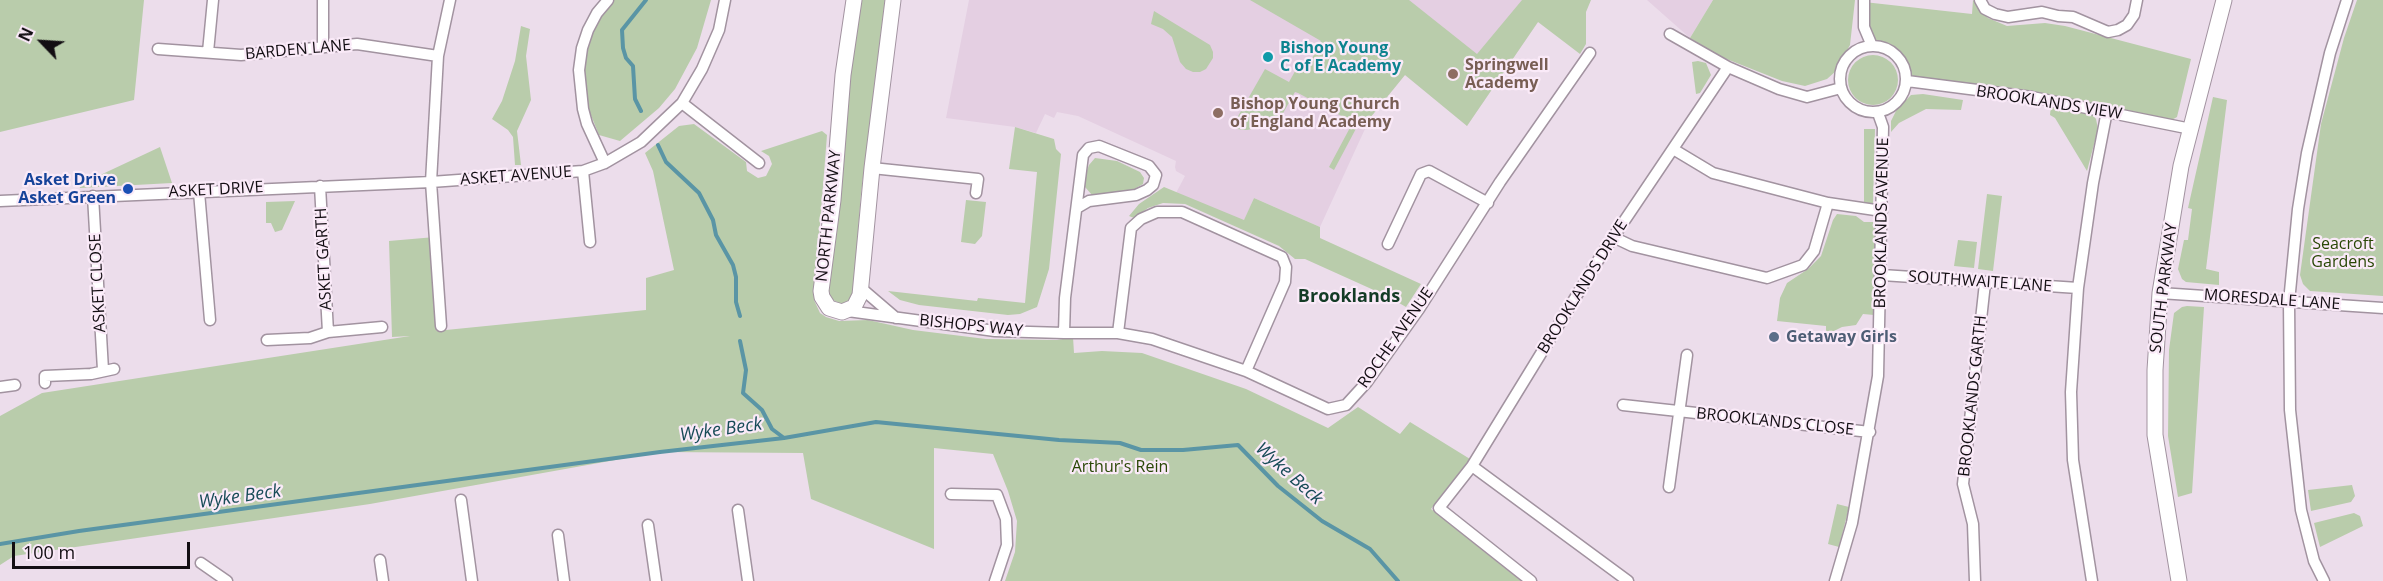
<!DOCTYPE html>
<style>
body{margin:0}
#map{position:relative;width:2383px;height:581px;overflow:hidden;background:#ecddeb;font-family:"Open Sans",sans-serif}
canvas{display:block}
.north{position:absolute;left:12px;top:12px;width:60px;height:60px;-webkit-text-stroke:4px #faeaf8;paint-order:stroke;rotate:295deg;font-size:16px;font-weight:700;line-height:24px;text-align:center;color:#130e13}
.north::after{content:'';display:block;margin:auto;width:21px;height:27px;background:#130e13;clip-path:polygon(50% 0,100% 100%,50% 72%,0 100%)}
.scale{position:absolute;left:12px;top:542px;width:178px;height:27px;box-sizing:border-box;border:3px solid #130e13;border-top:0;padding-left:8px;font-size:18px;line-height:21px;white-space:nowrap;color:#130e13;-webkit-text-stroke:4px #faeaf8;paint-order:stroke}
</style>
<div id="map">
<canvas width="2383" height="581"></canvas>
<div class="north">N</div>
<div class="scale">100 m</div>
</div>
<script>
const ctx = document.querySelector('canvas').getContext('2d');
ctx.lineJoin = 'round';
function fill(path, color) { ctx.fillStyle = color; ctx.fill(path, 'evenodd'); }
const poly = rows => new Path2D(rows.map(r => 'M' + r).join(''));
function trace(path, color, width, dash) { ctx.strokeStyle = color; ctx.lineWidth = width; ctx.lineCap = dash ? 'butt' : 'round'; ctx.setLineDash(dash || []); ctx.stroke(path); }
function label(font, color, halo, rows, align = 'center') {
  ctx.font = font + ' "Open Sans",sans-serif'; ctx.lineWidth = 4.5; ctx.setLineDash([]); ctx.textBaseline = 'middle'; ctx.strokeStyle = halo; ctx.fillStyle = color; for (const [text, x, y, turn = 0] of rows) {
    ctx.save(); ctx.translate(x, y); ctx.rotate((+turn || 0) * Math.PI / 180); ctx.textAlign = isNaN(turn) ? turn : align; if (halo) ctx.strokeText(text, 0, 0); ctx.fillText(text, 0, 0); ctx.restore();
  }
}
const built = poly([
 [969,0,1553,0,1467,126,1405,75,1370,118,1320,227,1254,198,1244,221,1176,193,1185,176,1176,171,1175,167,1176,161,1078,116,1057,112,1054,118,1045,114,1036,133,1015,127,946,118],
 [1647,0,1713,0,1690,38]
]);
const green = poly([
 [0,0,144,0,134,100,0,132],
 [613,0,711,0,697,48,675,89,659,108,620,141,599,135,586,103,582,86,586,49,599,17],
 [861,0,885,0,861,194,853,295,848,301,841,304,831,299,829,291,848,88],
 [1250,0,1409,0,1477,54,1522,0,1591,0,1586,12,1586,44,1580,54,1538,22,1467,126,1405,75,1370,118,1359,123,1334,170,1329,167,1353,122,1298,93,1295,92,1282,115,1266,126,1247,130,1237,129,1233,125,1265,69,1289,82,1298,66,1306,70,1321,41],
 [1713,0,1855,0,1850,45,1836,71,1827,79,1805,86,1782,81,1719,56,1690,38],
 [1973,0,1988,18,2007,26,2045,23,2065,26,2191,59,2177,117,2166,123,1907,81,1903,64,1896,55,1886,48,1872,46,1864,2,1972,14],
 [2357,0,2383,0,2383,296,2310,291,2303,284,2300,275,2321,124,2344,38],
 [1154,11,1210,45,1213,52,1213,58,1206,69,1200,72,1193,72,1186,69,1180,62,1172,37,1163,29,1151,24],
 [521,26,530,29,526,56,531,100,517,131,521,165,515,165,513,137,508,130,492,119,502,101,515,61],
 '1848 80a25 25 0 1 1 50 0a25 25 0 1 1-50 0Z',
 [1698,61,1706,63,1711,75,1700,93,1696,94,1692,62],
 [1923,94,1963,100,1961,110,1926,109,1899,123,1891,132,1891,121,1897,109,1911,95],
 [2213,97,2227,100,2206,269,2219,272,2219,285,2186,282,2182,279,2178,269,2184,240,2188,240,2192,209,2188,208],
 [2051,105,2091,113,2096,119,2098,129,2087,171,2055,118,2050,115],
 [694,124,746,162,747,171,758,178,766,176,772,164,769,156,761,151,822,131,827,135,814,300,820,313,826,317,839,321,868,320,913,330,986,339,1057,340,1073,337,1074,353,1102,351,1142,353,1246,389,1328,428,1358,407,1400,434,1410,422,1470,459,1431,509,1521,581,1005,581,1015,552,1017,521,1008,491,993,454,934,448,934,549,811,499,803,453,660,452,370,504,14,556,0,565,0,416,42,393,410,336,392,337,389,241,435,237,441,326,436,331,646,310,646,278,674,270,653,171,645,153,679,126],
 [1015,127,1054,139,1056,149,1061,154,1049,269,1037,307,1020,314,1008,315,919,305,900,300,888,291,977,301,978,298,1025,303,1037,172,1009,169],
 [1864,129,1875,129,1873,203,1864,203],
 [160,147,172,183,80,188,79,185],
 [1095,158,1117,161,1140,172,1144,178,1143,184,1129,192,1092,195,1085,187,1084,179,1089,165],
 [1164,187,1244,220,1254,198,1320,227,1320,238,1421,284,1406,307,1387,296,1305,259,1295,259,1279,246,1185,204,1163,203,1148,208,1134,218,1129,216,1139,204],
 [1987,194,2002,196,1993,271,1978,269],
 [966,200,986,202,982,236,975,244,961,242],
 [295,201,282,230,275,232,271,223,266,223,266,202],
 [1837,214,1856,216,1864,222,1875,222,1874,315,1863,314,1856,325,1842,327,1826,335,1826,326,1777,321,1780,298,1787,283,1808,269,1821,256,1833,220],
 [1958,240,1977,242,1974,268,1954,266],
 [2187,306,2204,307,2192,493,2178,497,2168,436,2169,350,2174,313,2182,307],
 [2352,485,2355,496,2351,502,2311,511,2308,490],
 [1837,504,1849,507,1839,547,1828,544],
 [2354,513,2360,516,2363,526,2320,547,2314,523]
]);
const stream = poly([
 [641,111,635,99,633,66,626,58,623,48,622,30,646,0],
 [658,145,666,162,699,193,713,220,716,235,733,265,736,277,736,302,740,316],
 [740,341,746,370,743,393,762,410,772,429,784,438],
 [0,544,79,531,660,452,784,438,876,422,1059,440,1120,443,1141,450,1183,450,1238,445,1278,486,1322,521,1370,549,1398,581]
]);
const street = poly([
 [323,0,323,46],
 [1864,0,1864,27,1872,46],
 [1980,0,1985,9,1995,14,2008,17,2042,12,2058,16,2073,17,2108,32,2118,30,2127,25,2134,15,2137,0],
 [1670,34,1728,67,1779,89,1807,97,1841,88],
 '1840 79a33 33 0 1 1 66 0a33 33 0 1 1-66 0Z',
 [158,49,241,55,357,44,438,56],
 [208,52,213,0],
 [1907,81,2032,97,2191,129],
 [682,103,759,163],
 [1673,149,1713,173,1828,203,1882,211],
 [605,163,587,124,583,109,579,70,582,48,588,30,597,13,608,0],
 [872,168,978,179,976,193],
 [583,171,590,242],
 [199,192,210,320],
 [93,196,103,370],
 [0,201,431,182,583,171,605,163,641,142,682,103,702,69,719,30,725,0],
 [1613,237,1632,246,1767,278,1803,265,1814,251,1828,203],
 [1388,244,1421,174,1429,171,1488,203],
 [1882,275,2078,288],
 [861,288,896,318],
 [2160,293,2383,308],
 [848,311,995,331,1064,333,1065,298,1083,155,1089,148,1099,146,1149,166,1156,175,1153,185,1147,190,1136,195,1089,201,1077,208],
 [441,326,431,182,438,56,450,0],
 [328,332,382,327],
 [1064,333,1118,333,1152,339,1246,371,1328,409,1346,405,1367,382,1419,309,1500,182,1590,53],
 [1118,333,1131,228,1141,219,1157,212,1182,212,1282,257,1286,267,1285,282,1246,371],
 [267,340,310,338,328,332,320,186],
 [45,383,45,376,91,374,114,369],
 [0,387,15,385],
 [1623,405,1870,432],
 [1472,466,1628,581],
 [1669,487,1687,355],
 [951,494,997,495,1006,519,1007,545,995,581],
 [461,500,472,581],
 [738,510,748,581],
 [648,525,656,581],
 [558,535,564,581],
 [380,560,383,581],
 [201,563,227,581],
 [1531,581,1439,508,1472,466,1602,254,1728,67],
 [1835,581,1852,523,1878,376,1883,127,1878,113],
 [1975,581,1973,524,1963,484,1985,283],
 [2092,581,2073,460,2071,392,2078,288,2093,183,2107,111],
 [2324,581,2314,561,2301,510,2290,410,2289,302,2298,209,2307,153,2330,53,2347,0]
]);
const secondary = poly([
 [854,0,843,75,833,200,821,291,822,297,829,308,842,312,854,307,860,295,872,168,893,0],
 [2179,581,2155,435,2155,370,2160,293,2181,166,2224,0]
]);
const markers = [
 [1268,57,6,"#0f9aa8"],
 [1453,74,6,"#8d6e63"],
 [1218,113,6,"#8d6e63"],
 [128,189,6,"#1a4fb4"],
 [1774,337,6,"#5c6f8a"]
];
const cultureNames = [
 ["Bishop Young",1280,48],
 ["C of E Academy",1280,66]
];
const streetNames = [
 ["BARDEN LANE",298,50,-5],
 ["BROOKLANDS VIEW",2049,103,9],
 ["ASKET AVENUE",516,176,-4],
 ["ASKET DRIVE",216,190,-3],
 ["NORTH PARKWAY",829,216,-84],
 ["BROOKLANDS AVENUE",1882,223,-89],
 ["ASKET GARTH",324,259,-93],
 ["SOUTHWAITE LANE",1980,282,4],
 ["ASKET CLOSE",98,283,-93],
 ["BROOKLANDS DRIVE",1583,287,-58],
 ["SOUTH PARKWAY",2164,288,-83],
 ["MORESDALE LANE",2272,300,4],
 ["BISHOPS WAY",971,326,6],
 ["ROCHE AVENUE",1396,338,-55],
 ["BROOKLANDS GARTH",1973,396,-84],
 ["BROOKLANDS CLOSE",1775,422,6]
];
const educationNames = [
 ["Springwell",1465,65],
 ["Academy",1465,83],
 ["Bishop Young Church",1230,104],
 ["of England Academy",1230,122]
];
const transitNames = [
 ["Asket Drive",116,180],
 ["Asket Green",116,198]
];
const parkNames = [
 ["Seacroft",2343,244],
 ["Gardens",2343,262],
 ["Arthur's Rein",1120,467]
];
const serviceNames = [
 ["Getaway Girls",1786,337]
];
const neighbourhoodNames = [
 ["Brooklands",1349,297]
];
const waterNames = [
 ["Wyke Beck",721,430,-8],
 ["Wyke Beck",1289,474,42],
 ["Wyke Beck",240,497,-8]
];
fill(built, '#e4cfe2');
fill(green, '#b9ccab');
trace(stream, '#5a95a5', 4);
trace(street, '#a293a0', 13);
trace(secondary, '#a293a0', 17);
trace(street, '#fff', 10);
trace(secondary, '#fff', 15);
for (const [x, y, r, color] of markers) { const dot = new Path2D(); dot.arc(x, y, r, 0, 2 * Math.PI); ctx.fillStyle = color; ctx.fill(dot); trace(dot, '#faeaf8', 2); }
label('bold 16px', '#0d838f', '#faeaf8', cultureNames, 'left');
label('16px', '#130e13', '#faeaf8', streetNames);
label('bold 16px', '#785e54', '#faeaf8', educationNames, 'left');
label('bold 16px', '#164399', '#faeaf8', transitNames, 'right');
label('16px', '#294705', '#faeaf8', parkNames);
label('bold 16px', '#4e5e75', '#faeaf8', serviceNames, 'left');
label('bold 18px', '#133b25', '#faeaf8', neighbourhoodNames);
label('italic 18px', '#174b57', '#faeaf8', waterNames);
</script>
